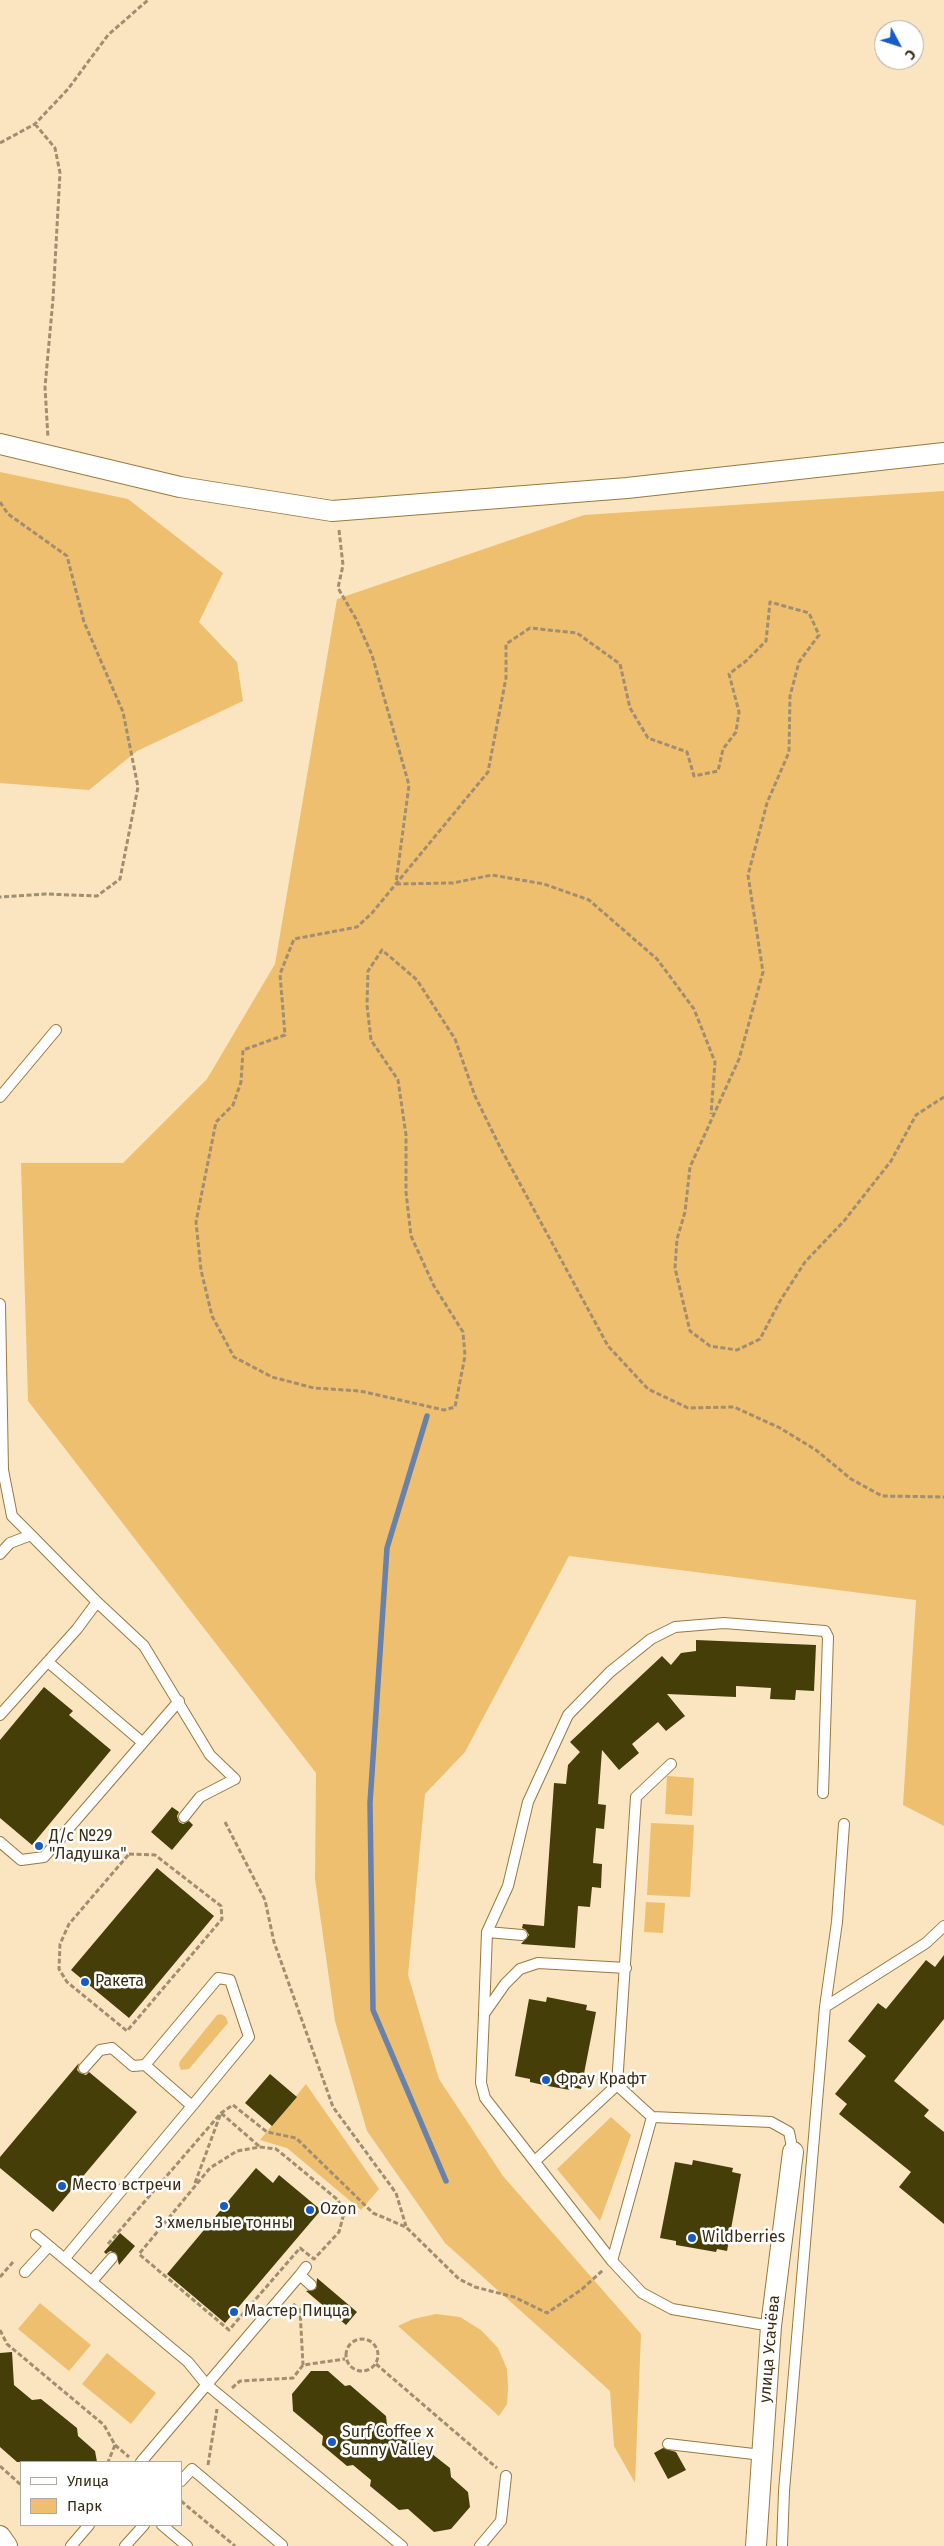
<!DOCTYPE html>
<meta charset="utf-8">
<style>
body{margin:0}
#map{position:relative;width:944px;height:2546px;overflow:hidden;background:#fbe5c1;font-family:"Fira Sans",sans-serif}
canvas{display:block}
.legend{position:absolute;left:20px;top:2461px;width:162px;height:65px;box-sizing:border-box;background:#fff;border:1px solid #b0aba1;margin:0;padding:6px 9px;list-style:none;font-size:15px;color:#3a2c14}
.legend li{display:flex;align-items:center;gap:10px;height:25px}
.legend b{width:25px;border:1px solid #b0aba1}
.north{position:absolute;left:874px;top:20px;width:50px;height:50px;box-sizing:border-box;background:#fff;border:1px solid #b0aba1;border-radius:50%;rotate:130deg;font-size:14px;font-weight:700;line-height:20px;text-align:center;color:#3a2c14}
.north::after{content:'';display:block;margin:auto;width:18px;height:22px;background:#165bc6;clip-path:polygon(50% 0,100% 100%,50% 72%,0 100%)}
</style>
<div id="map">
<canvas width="944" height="2546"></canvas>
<ul class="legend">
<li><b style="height:6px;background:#fff"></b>Улица</li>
<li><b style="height:14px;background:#eebf6f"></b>Парк</li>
</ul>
<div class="north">С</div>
</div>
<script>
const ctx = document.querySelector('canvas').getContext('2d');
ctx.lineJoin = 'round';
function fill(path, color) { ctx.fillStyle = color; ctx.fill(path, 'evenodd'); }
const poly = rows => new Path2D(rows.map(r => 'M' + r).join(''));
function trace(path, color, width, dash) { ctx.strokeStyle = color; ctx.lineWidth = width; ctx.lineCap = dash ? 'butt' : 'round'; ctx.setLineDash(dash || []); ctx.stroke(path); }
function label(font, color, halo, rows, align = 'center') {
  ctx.font = font + ' "Fira Sans",sans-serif'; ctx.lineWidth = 5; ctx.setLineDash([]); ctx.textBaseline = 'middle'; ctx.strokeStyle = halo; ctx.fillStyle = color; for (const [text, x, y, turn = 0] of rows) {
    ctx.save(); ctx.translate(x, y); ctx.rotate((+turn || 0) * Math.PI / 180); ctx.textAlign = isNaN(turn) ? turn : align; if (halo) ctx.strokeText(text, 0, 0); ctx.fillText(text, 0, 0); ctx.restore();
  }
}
const green = poly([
 [0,472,128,499,223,573,199,622,237,662,243,701,137,751,89,790,0,783],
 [944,491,944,1826,903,1805,916,1600,569,1556,465,1752,425,1794,408,1975,439,2079,503,2176,641,2334,635,2483,614,2446,610,2391,445,2243,367,2131,335,2021,315,1879,316,1773,28,1401,21,1163,123,1163,207,1079,275,964,337,599,584,515],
 [667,1776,694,1778,692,1816,665,1814],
 [651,1823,694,1825,690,1897,647,1895],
 [646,1902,665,1903,663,1933,644,1932],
 [221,2014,226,2017,228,2023,189,2069,181,2070,179,2065,180,2061,217,2015],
 [306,2084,379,2189,361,2210,287,2148,260,2140],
 [611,2117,631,2135,600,2221,557,2169],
 [40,2303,91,2345,69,2371,18,2329],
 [436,2314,460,2317,481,2330,498,2348,507,2369,508,2388,507,2404,499,2416,398,2326,413,2319],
 [107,2353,156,2393,131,2424,82,2384]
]);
const stream = poly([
 [427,1416,387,1548,370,1803,373,2010,446,2181]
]);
const building = poly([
 [696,1640,816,1645,814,1691,796,1690,795,1700,770,1699,771,1688,736,1686,736,1697,667,1694,685,1716,666,1731,658,1722,632,1744,639,1753,619,1770,602,1750,598,1804,606,1805,604,1829,596,1828,593,1863,602,1864,601,1888,592,1887,590,1907,578,1906,575,1948,521,1944,529,1935,526,1930,522,1928,523,1924,544,1926,554,1783,566,1784,568,1765,580,1752,570,1742,662,1656,671,1665,681,1653,696,1651],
 [44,1687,73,1711,69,1715,111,1750,32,1845,0,1818,0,1740],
 [172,1807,179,1812,177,1816,179,1822,183,1824,189,1821,193,1825,172,1850,151,1832],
 [157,1868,214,1916,129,2018,71,1970],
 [944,1955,944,2019,894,2081,929,2110,924,2116,944,2132,944,2224,899,2187,911,2172,839,2114,847,2104,835,2094,866,2056,848,2041,878,2003,886,2009,926,1960,935,1967],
 [547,1997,587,2005,586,2010,596,2012,581,2089,571,2087,570,2090,548,2086,530,2082,530,2079,515,2076,529,1999,546,2002],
 [79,2063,77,2070,80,2073,86,2075,89,2072,137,2112,53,2212,0,2168,0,2157],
 [270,2074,297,2097,272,2126,245,2103],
 [693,2160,733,2168,732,2172,741,2174,727,2251,717,2249,716,2252,676,2245,676,2241,660,2238,675,2162,692,2165],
 [256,2168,273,2183,279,2175,321,2210,225,2323,167,2274],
 [120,2233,135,2246,119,2265,116,2253,110,2251,106,2254,104,2252],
 [317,2278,357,2312,346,2325,306,2291,316,2289],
 [12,2352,14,2385,32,2400,41,2399,77,2428,78,2436,95,2451,97,2462,17,2462,0,2447,0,2353],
 [311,2371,328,2371,345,2386,350,2385,386,2416,387,2425,405,2441,413,2439,450,2468,451,2477,468,2492,470,2507,451,2529,434,2532,408,2509,399,2510,370,2486,371,2480,353,2465,347,2466,322,2445,323,2436,293,2411,292,2394],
 [663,2448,676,2452,686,2470,668,2479,654,2453]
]);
const path = poly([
 [35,124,55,148,60,173,53,299,45,387,48,438],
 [0,143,35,124,68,89,108,35,148,0],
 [0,502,8,514,67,556,84,622,123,712,138,787,120,879,97,896,46,894,0,897],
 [339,530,343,565,338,588,356,619,372,655,409,785,396,883],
 [396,884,453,883,492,875,544,884,589,900,657,959,694,1009,715,1062,711,1114],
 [944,1097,916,1115,891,1161,844,1221,805,1262,780,1301,760,1339,737,1350,710,1346,690,1331,675,1268,677,1239,685,1212,690,1167,739,1059,763,972,748,875,767,803,789,752,790,696,799,662,819,635,809,613,770,602,766,641,746,661,729,674,739,712,736,732,723,749,718,771,694,776,687,752,648,738,630,708,620,664,577,633,530,628,506,644,506,678,488,772,372,913,357,927,294,939,280,974,285,1035,243,1050,241,1082,233,1105,216,1122,196,1222,201,1270,212,1316,234,1357,272,1377,314,1388,360,1391,444,1410,455,1407,465,1356,463,1332,434,1286,411,1236,406,1192,406,1135,398,1080,371,1040,367,1005,368,971,382,950,417,980,455,1039,475,1096,500,1147,608,1346,648,1389,688,1408,734,1407,780,1428,816,1450,851,1479,882,1496,944,1497],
 [225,1822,265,1900,274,1942,333,2107,396,2193,406,2226],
 [129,1854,155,1855,221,1906,222,1919,127,2031,67,1982,59,1969,60,1944,69,1924,129,1854],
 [260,2147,276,2149,286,2157,338,2200,344,2213,339,2232,314,2259,300,2248,229,2330,139,2254,210,2168,237,2151,260,2147],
 [195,2183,221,2113,260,2147],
 [108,2244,221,2113,233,2105,267,2132,296,2138,373,2213,406,2227,459,2279,475,2287,514,2297,547,2313,581,2290,603,2270],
 [0,2277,13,2262],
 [293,2304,300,2310,303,2365],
 [0,2330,7,2344,104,2425,115,2445,108,2462],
 '346 2355a16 16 0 1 1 32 0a16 16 0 1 1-32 0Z',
 [376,2364,497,2468],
 [232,2388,240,2381,293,2378,303,2365,345,2359],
 [115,2445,129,2457],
 [208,2465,217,2409],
 [0,2466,21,2485],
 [181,2501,235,2546]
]);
const lane = poly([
 [0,1097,56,1030],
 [0,1304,3,1470,12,1516,31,1535],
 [0,1554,10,1543,31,1535,97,1602,144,1646,210,1755,235,1779,200,1797,184,1817],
 [48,1662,142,1742],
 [0,1715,77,1629,97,1602],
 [0,1842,21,1860,44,1857,179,1701],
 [487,1932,522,1935],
 [626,1968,538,1963,520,1969,505,1984,484,2014,481,2083,485,2098,612,2261,642,2293,672,2309,771,2326],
 [825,2007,837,1922,844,1824],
 [484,2014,487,1932,508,1886,528,1802,568,1715,610,1672,651,1639,675,1627,724,1623,825,1631,828,1637,823,1793],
 [84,2068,100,2050,112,2048,133,2066,145,2065],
 [617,2085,652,2117],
 [535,2161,617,2085,636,1797,671,1764],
 [36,2235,188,2362,206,2384,402,2546],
 [65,2258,192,2106,145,2065,218,1978,230,1980,249,2037,192,2106],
 [612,2261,652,2117,771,2122,789,2132,793,2152],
 [25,2272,49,2246],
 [300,2275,306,2267],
 [92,2281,112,2258],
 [668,2444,762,2455],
 [141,2462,300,2275,311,2285],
 [181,2481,192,2469,282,2545],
 [162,2525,187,2546],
 [71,2546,89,2525],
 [125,2546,144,2525],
 [480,2546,501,2521,506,2476],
 [782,2546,784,2491,825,2007,926,1943,944,1926]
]);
const street = poly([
 [0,444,180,487,332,511,627,488,944,453],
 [0,2536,7,2546],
 [756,2546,771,2326,793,2152]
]);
const markers = [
 [39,1846,5,"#165bc6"],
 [85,1982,5,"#165bc6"],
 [546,2080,5,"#165bc6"],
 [62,2186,5,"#165bc6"],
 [224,2206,5,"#165bc6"],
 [310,2210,5,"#165bc6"],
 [692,2238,5,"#165bc6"],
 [234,2312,5,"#165bc6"],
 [332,2442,5,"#165bc6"]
];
const poiNames = [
 ["Д/с №29",49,1837],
 ["\"Ладушка\"",49,1855],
 ["Ракета",95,1982],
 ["Фрау Крафт",556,2080],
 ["Место встречи",72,2186],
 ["Ozon",320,2210],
 ["3 хмельные тонны",224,2224,"center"],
 ["Wildberries",702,2238],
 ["Мастер Пицца",244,2312],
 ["Surf Coffee x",342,2433],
 ["Sunny Valley",342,2451]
];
const streetNames = [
 ["улица Усачёва",770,2349,-85]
];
fill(green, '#eebf6f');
trace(stream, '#6982ac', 5.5);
fill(building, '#463e08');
trace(lane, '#9a793e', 12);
trace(street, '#9a793e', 22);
trace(path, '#a18e70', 3, [5, 2.5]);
trace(lane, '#fff', 10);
trace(street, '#fff', 20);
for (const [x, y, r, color] of markers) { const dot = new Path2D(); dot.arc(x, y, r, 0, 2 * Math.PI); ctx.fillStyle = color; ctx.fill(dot); trace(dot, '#fff', 2); }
label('16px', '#3a2c14', '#fff', poiNames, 'left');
label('16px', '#3a2c14', '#fff', streetNames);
</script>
